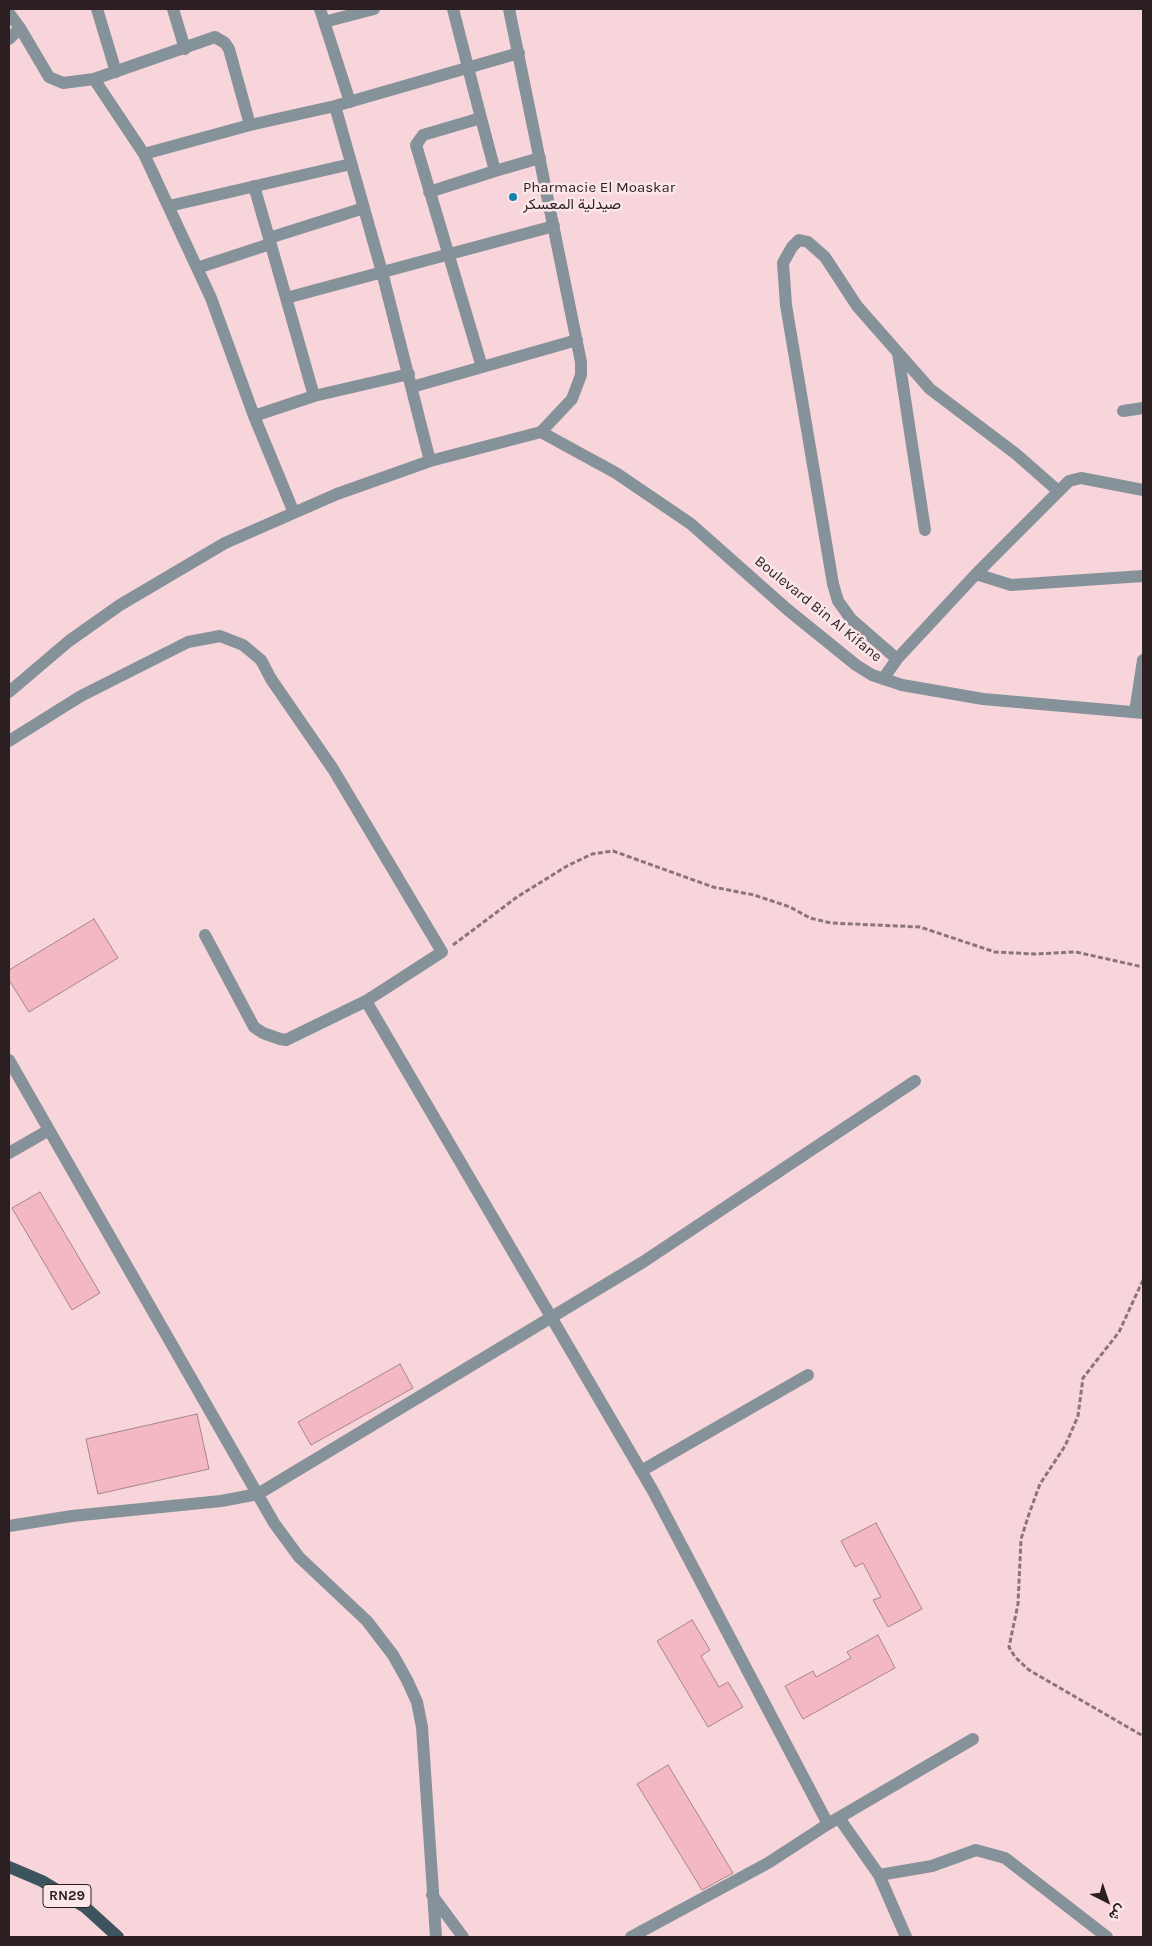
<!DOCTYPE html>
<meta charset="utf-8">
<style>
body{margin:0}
#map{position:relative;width:1152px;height:1946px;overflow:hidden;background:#f7d5da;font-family:Karla,Vazirmatn,sans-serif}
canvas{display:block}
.frame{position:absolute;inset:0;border:10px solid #2b1f21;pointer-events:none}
.north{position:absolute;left:1082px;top:1876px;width:50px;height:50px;-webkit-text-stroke:4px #fbe6e9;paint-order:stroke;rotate:139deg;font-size:14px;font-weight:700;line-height:20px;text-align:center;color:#2b1f21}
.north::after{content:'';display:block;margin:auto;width:18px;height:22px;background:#2b1f21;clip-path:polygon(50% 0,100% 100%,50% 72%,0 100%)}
</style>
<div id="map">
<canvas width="1152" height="1946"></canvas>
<div class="frame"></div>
<div class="north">ش</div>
</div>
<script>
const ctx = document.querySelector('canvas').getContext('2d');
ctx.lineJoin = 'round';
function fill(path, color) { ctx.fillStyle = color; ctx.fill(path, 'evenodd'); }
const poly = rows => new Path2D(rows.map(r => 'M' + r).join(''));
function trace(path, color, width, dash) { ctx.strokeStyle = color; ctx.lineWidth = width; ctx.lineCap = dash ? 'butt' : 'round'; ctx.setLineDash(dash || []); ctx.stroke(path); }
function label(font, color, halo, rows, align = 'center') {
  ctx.font = font + ' Karla,Vazirmatn,sans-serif'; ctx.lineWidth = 5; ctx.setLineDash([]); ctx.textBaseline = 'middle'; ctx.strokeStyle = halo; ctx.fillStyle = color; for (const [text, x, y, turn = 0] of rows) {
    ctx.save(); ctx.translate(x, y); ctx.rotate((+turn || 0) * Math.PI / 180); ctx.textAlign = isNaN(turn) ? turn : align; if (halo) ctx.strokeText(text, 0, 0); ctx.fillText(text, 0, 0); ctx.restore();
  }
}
const building = poly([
 [94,919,118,958,29,1012,9,980,9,970,94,919],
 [40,1192,100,1293,72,1310,12,1208,40,1192],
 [400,1364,413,1388,311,1445,298,1422,400,1364],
 [197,1414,209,1469,98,1494,86,1439,197,1414],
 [876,1523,922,1609,888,1627,873,1600,881,1597,863,1563,855,1567,841,1541,876,1523],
 [692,1620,710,1650,701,1656,719,1687,728,1682,743,1707,708,1727,657,1641,692,1620],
 [878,1635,895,1668,803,1719,785,1686,813,1671,816,1677,851,1658,847,1652,878,1635],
 [668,1765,733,1873,702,1890,637,1784,668,1765]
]);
const path = poly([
 [453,945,517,897,567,866,592,854,613,851,713,887,754,895,790,907,810,918,831,923,920,927,995,952,1035,954,1076,952,1143,967],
 [1143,1280,1119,1332,1083,1378,1078,1416,1065,1446,1040,1484,1029,1514,1021,1539,1018,1604,1009,1647,1015,1657,1029,1670,1143,1736]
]);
const minor = poly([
 [97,9,116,72],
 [173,9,185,49],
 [320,9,350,102],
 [453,9,481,118,423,135,416,145,482,367],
 [509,9,581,362,581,375,572,399,541,432],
 [9,13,20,28,49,77,63,83,94,79,144,154,211,298,254,416,294,513],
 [324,22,374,9],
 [9,39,20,28],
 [94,79,215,37,225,43,229,49,250,125],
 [335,106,382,272,430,461],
 [144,154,250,125,335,106,519,53],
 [495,171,540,158],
 [254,186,269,238],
 [429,192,495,171,481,118],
 [169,206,351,164],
 [197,268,270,244],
 [286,298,554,226],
 [898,353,925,530],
 [412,387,577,340],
 [314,396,269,238,364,208],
 [1123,411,1143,408],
 [254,416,314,396,409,374],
 [541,432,616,473,691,524,788,610,856,665,872,675,902,685,983,699,1143,713],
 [976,574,1011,585,1143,576],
 [897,659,851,619,838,601,833,584,786,305,783,263,792,247,799,240,808,242,825,257,857,306,930,389,1016,454,1057,490],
 [883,679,897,659,976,574,1069,481,1081,478,1143,490],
 [9,692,69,641,120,605,225,543,337,494,430,461,541,432],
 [1135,712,1143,660],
 [9,741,81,696,188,642,220,636,243,645,261,660,271,679,333,769,442,952,366,1001,286,1040,280,1039,263,1033,254,1027,205,935],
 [366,1001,653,1491,828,1824],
 [9,1060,274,1523,299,1557,367,1621,393,1655,407,1680,417,1702,422,1727,436,1937],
 [9,1153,49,1130],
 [641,1471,808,1375],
 [9,1526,72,1516,221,1501,258,1494,643,1262,915,1081],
 [839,1818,879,1875,906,1937],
 [879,1875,932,1866,976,1850,1005,1858,1107,1937],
 [432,1895,463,1937],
 [631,1937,768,1863,828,1824,973,1739]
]);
const major = poly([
 [9,1867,42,1881,85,1907,118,1937]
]);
const markers = [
 [513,197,5,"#1483aa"]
];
const shields = [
 [67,1896,48]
];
const shieldNames = [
 ["RN29",67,1896]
];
const poiNames = [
 ["Pharmacie El Moaskar",523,188],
 ["صيدلية المعسكر",523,205]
];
const streetNames = [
 ["Boulevard Bin Al Kifane",818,609,39]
];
fill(building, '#f4b8c2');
trace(building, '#a5858a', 1);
trace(path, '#8c7579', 3, [5, 2.5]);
trace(minor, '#869299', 12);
trace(major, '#3d545f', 12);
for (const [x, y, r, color] of markers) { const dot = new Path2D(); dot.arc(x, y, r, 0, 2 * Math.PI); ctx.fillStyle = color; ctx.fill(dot); trace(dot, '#fbe6e9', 2); }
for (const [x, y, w] of shields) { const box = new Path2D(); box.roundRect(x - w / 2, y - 11.5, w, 23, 4); ctx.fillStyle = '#fbe6e9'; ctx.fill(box); trace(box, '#2b1f21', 1); }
label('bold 14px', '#2b1f21', null, shieldNames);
label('15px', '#2b1f21', '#fbe6e9', poiNames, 'left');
label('15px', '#2b1f21', '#fbe6e9', streetNames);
</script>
